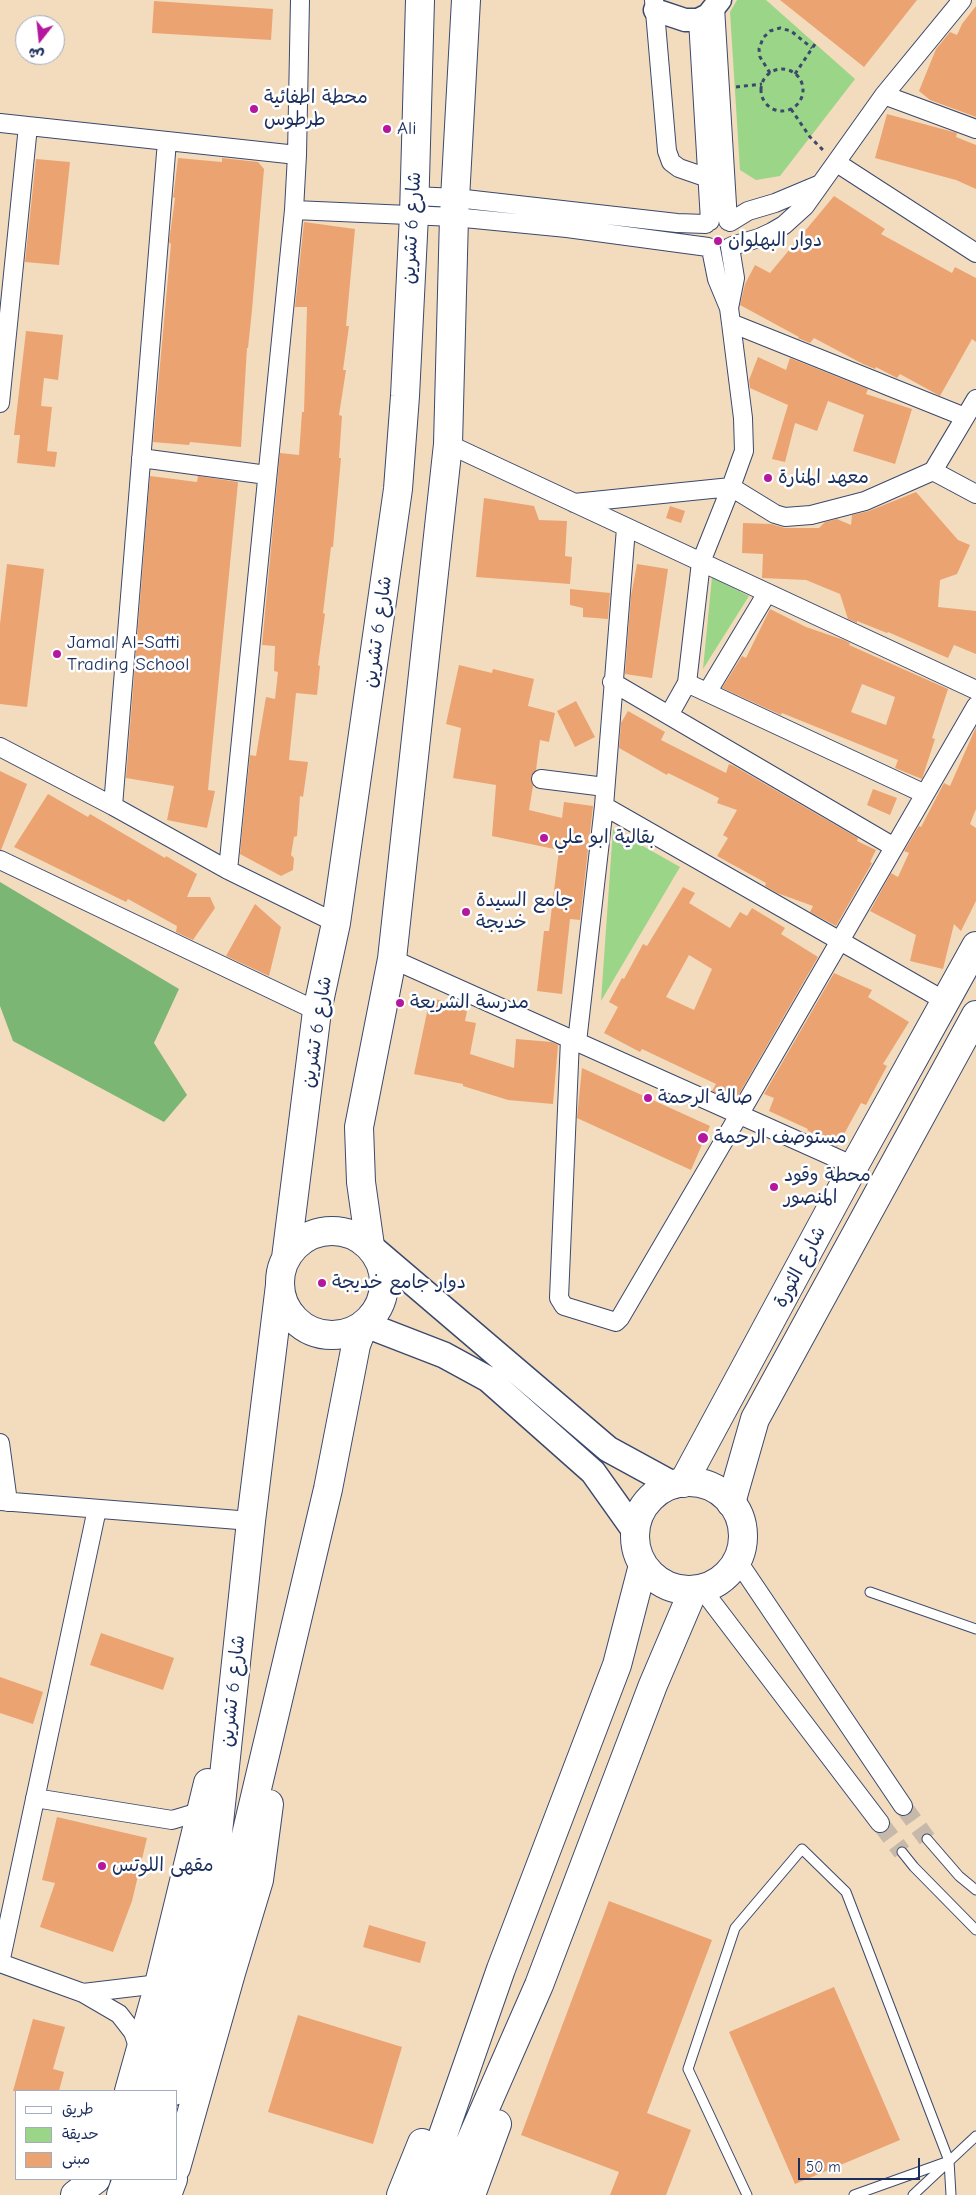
<!DOCTYPE html>
<meta charset="utf-8">
<style>
body{margin:0}
#map{position:relative;width:976px;height:2195px;overflow:hidden;background:#f2dcbd;font-family:"Comic Neue","Playpen Sans Arabic",sans-serif}
canvas{display:block}
.legend{position:absolute;left:15px;top:2090px;width:162px;height:90px;box-sizing:border-box;background:#fff;border:1px solid #a4acbf;margin:0;padding:6px 9px;list-style:none;font-size:15px;color:#1b2f5e}
.legend li{display:flex;align-items:center;gap:10px;height:25px}
.legend b{width:25px;border:1px solid #a4acbf}
.north{position:absolute;left:15px;top:15px;width:50px;height:50px;box-sizing:border-box;background:#fff;border:1px solid #a4acbf;border-radius:50%;rotate:196deg;font-size:14px;font-weight:700;line-height:20px;text-align:center;color:#1b2f5e}
.north::after{content:'';display:block;margin:auto;width:18px;height:22px;background:#b5179e;clip-path:polygon(50% 0,100% 100%,50% 72%,0 100%)}
.scale{position:absolute;left:798px;top:2158px;width:122px;height:22px;box-sizing:border-box;border:2px solid #1b2f5e;border-top:0;padding-left:6px;font-size:15px;line-height:18px;white-space:nowrap;color:#1b2f5e;-webkit-text-stroke:4px #fff;paint-order:stroke}
</style>
<div id="map">
<canvas width="976" height="2195"></canvas>
<ul class="legend">
<li><b style="height:6px;background:#fff"></b>طريق</li>
<li><b style="height:14px;background:#9bd588"></b>حديقة</li>
<li><b style="height:14px;background:#eba372"></b>مبنى</li>
</ul>
<div class="north">ش</div>
<div class="scale">50 m</div>
</div>
<script>
const ctx = document.querySelector('canvas').getContext('2d');
ctx.lineJoin = 'round';
function fill(path, color) { ctx.fillStyle = color; ctx.fill(path, 'evenodd'); }
const poly = rows => new Path2D(rows.map(r => 'M' + r).join(''));
function trace(path, color, width, dash) { ctx.strokeStyle = color; ctx.lineWidth = width; ctx.lineCap = dash ? 'butt' : 'round'; ctx.setLineDash(dash || []); ctx.stroke(path); }
function label(font, color, halo, rows, align = 'center') {
  ctx.font = font + ' "Comic Neue","Playpen Sans Arabic",sans-serif'; ctx.lineWidth = 5; ctx.setLineDash([]); ctx.textBaseline = 'middle'; ctx.strokeStyle = halo; ctx.fillStyle = color; for (const [text, x, y, turn = 0] of rows) {
    ctx.save(); ctx.translate(x, y); ctx.rotate((+turn || 0) * Math.PI / 180); ctx.textAlign = isNaN(turn) ? turn : align; if (halo) ctx.strokeText(text, 0, 0); ctx.fillText(text, 0, 0); ctx.restore();
  }
}
const green = poly([
 [737,0,766,0,855,79,780,176,756,180,740,170,730,12],
 [712,577,749,596,703,669],
 [613,829,680,867,601,1001]
]);
const forest = poly([
 [0,882,179,989,154,1043,187,1095,164,1122,13,1041,0,1006]
]);
const building = poly([
 [780,0,917,0,864,67],
 [154,1,273,9,271,40,152,33],
 [976,6,976,117,930,100,919,91,936,49,950,32,957,35,962,24],
 [887,114,957,133,956,137,976,145,976,189,956,180,875,158],
 [178,158,222,162,222,158,258,162,264,169,252,310,248,348,247,348,241,447,190,442,189,445,153,442,171,244,169,242,175,198,173,197,174,191],
 [36,159,70,162,59,265,25,262],
 [834,196,885,229,881,234,952,273,955,267,976,278,976,342,972,339,940,396,900,374,897,378,876,367,875,369,863,364,814,338,810,343,798,338,799,337,740,305,745,284,755,265,770,273],
 [304,222,355,229,346,326,349,326,343,370,346,370,339,415,342,416,339,458,341,458,333,547,331,547,323,613,325,614,318,665,320,666,317,695,296,693,289,760,308,762,303,797,300,796,297,836,294,837,291,855,294,858,293,870,281,876,240,854,250,755,256,756,266,697,275,699,278,672,274,671,275,646,262,645,280,453,299,455,302,412,304,412,307,307,295,307],
 [26,331,63,335,58,380,44,378,41,406,52,407,47,451,57,452,55,467,17,463,20,435,14,435],
 [758,357,786,370,790,358,868,389,866,394,912,409,895,464,853,451,864,415,828,401,817,431,795,423,785,462,772,459,788,405,750,388,749,380],
 [150,476,197,482,198,476,238,482,208,790,215,791,207,828,167,820,174,786,126,778],
 [916,492,958,540,970,545,957,574,940,580,938,607,976,611,976,654,954,645,948,658,888,632,887,633,857,621,857,623,848,619,840,594,806,580,762,578,763,554,742,553,743,523,771,524,785,528,819,528,825,522,837,519,851,525,852,515,869,511],
 [484,498,534,506,539,520,567,521,565,556,572,557,570,584,476,577],
 [670,506,685,511,681,523,666,518],
 [7,564,44,569,27,707,0,704,0,624],
 [637,564,668,569,652,678,625,674,631,596],
 [570,589,610,593,608,619,583,617,583,608,570,605],
 [770,609,806,627,844,640,850,643,849,645,948,689,932,738,935,739,922,779,895,768,898,760,782,713,781,715,722,688,742,656,746,658],
 [862,684,895,697,886,725,851,712],
 [459,665,492,673,493,669,534,679,528,706,555,713,549,742,540,740,536,770,531,777,533,786,529,810,562,818,564,802,593,806,580,920,570,919,562,994,537,991,544,931,549,931,559,850,492,836,496,785,453,778,461,728,446,724],
 [576,701,595,737,575,747,557,711],
 [628,711,665,732,661,740,726,773,729,764,734,766,858,838,857,841,876,850,870,862,872,863,836,926,810,912,813,906,777,893,765,886,766,883,717,856,728,838,723,835,737,810,717,803,719,798,668,773,667,775,619,748,621,723],
 [976,727,976,809,970,824,976,828,976,901,961,931,954,924,943,969,910,961,916,935,870,911,891,873,898,877,909,853,904,851,919,826,921,827,944,783,950,786],
 [0,771,27,784,1,850,0,850],
 [873,789,897,798,890,815,867,805],
 [48,794,88,817,90,814,165,858,166,856,197,874,187,897,210,897,215,908,193,940,176,932,177,926,128,899,126,902,14,847],
 [683,887,695,893,689,903,730,928,740,912,747,916,752,908,785,928,781,934,818,957,735,1101,712,1091,716,1084,642,1049,640,1052,604,1033,618,1007,609,1002,622,978,624,979,643,944,647,946],
 [689,955,712,969,694,1010,666,997],
 [255,904,281,927,269,976,226,956],
 [834,973,872,990,868,997,909,1022,883,1064,887,1066,866,1105,861,1103,837,1147,807,1130,808,1129,769,1111,774,1098,764,1094],
 [430,998,448,1002,447,1007,467,1011,465,1021,476,1023,470,1054,514,1068,516,1039,552,1042,558,1045,553,1104,508,1100,463,1086,463,1084,414,1074],
 [582,1068,710,1126,691,1170,577,1118],
 [101,1633,174,1658,163,1690,90,1665],
 [0,1677,43,1692,33,1724,0,1713],
 [57,1817,147,1838,132,1901,113,1952,40,1927,55,1883,42,1880],
 [609,1901,712,1940,647,2113,691,2130,666,2195,610,2195,619,2172,521,2135],
 [369,1925,426,1942,420,1963,363,1947],
 [834,1987,900,2140,795,2184,729,2032],
 [298,2015,402,2047,373,2144,268,2112],
 [33,2019,65,2027,53,2069,64,2072,59,2091,13,2091]
]);
const minorTunnel = poly([
 [903,1806,927,1839],
 [880,1823,902,1852]
]);
const path = poly([
 '761 90a21 21 0 1 1 42 0a21 21 0 1 1-42 0Z',
 [770,73,760,57,759,49,763,38,770,31,780,28,791,31,812,48],
 [795,74,815,44],
 [736,87,762,84],
 [791,109,810,137,825,152]
]);
const service = poly([
 [870,1592,976,1629],
 [927,1839,959,1876,976,1890],
 [902,1852,914,1867,976,1930],
 [747,2195,688,2069,735,1928,802,1849,846,1892,949,2161,951,2195],
 [854,2195,949,2161],
 [913,2195,976,2136]
]);
const minor = poly([
 [654,0,667,151,671,162,679,168,708,178],
 [715,7,728,221],
 [698,20,710,221],
 [884,95,976,129],
 [0,123,297,155],
 [837,163,976,253],
 [415,196,456,198,677,223,706,224],
 [294,210,454,217,567,228,708,247],
 [730,222,748,211,775,203,818,185],
 [732,246,759,238,772,232,784,225,805,206,884,95,962,0],
 [729,308,735,278,730,247],
 [731,323,965,417],
 [0,403,28,126],
 [448,444,976,690],
 [141,458,267,475],
 [933,471,976,494],
 [574,503,731,487,744,451,743,418,731,323,729,308,717,279,711,249],
 [612,682,894,847],
 [687,683,925,794],
 [708,691,767,593],
 [669,715,687,683,701,562,731,487,775,514,785,517,811,515,865,501,933,471,976,399],
 [0,747,113,806,228,870,336,923],
 [541,779,605,787],
 [113,806,167,141],
 [604,806,945,1001],
 [0,860,317,1011],
 [228,870,294,210,297,155,300,0],
 [392,959,854,1166],
 [570,1039,559,1298,564,1306,616,1322,620,1318,739,1115,976,706],
 [577,1042,604,806,626,528],
 [0,1443,8,1502],
 [0,1501,251,1521],
 [737,1560,903,1806],
 [702,1589,880,1823],
 [35,1798,172,1820,202,1811],
 [0,1963,97,1509],
 [0,1963,83,1993],
 [140,2052,133,2032,119,2014,83,1993,159,1984]
]);
const tertiary = poly([
 [655,10,685,20,698,20,708,15,720,0]
]);
const secondary = poly([
 [370,1246,608,1449,674,1485],
 [364,1324,444,1355,488,1379,593,1472,635,1531]
]);
const primary = poly([
 '280 1283a52 52 0 1 1 104 0a52 52 0 1 1-104 0Z',
 [370,1246,361,1182,359,1127,392,959,448,444,454,217,466,0],
 [286,1258,317,1011,336,923,398,489,405,396,414,215,420,0],
 [683,1483,854,1166,976,946],
 [731,1503,755,1419,976,1015],
 [129,2091,159,1984,208,1783],
 [153,2091,214,1870,251,1521,280,1285],
 [174,2091,237,1873,328,1489,356,1345,364,1324],
 [176,2168,231,1973,259,1880,269,1804],
 [75,2195,96,2179],
 [121,2195,127,2179],
 [143,2195,148,2179],
 [167,2195,173,2179]
]);
const trunk = poly([
 '635 1536a54 54 0 1 1 108 0a54 54 0 1 1-108 0Z',
 [401,2195,422,2143],
 [422,2195,501,1969,617,1665,643,1565],
 [447,2195,539,1985,653,1685,693,1591],
 [471,2195,497,2124]
]);
const markers = [
 [254,109,5,"#b5179e"],
 [387,129,5,"#b5179e"],
 [718,241,5,"#b5179e"],
 [768,478,5,"#b5179e"],
 [57,654,5,"#b5179e"],
 [544,838,5,"#b5179e"],
 [466,912,5,"#b5179e"],
 [400,1003,5,"#b5179e"],
 [648,1098,5,"#b5179e"],
 [703,1138,6,"#b5179e"],
 [774,1187,5,"#b5179e"],
 [322,1283,5,"#b5179e"],
 [102,1866,5,"#b5179e"]
];
const poiNames = [
 ["محطة اطفائية",264,98],
 ["طرطوس",264,120],
 ["Ali",397,129],
 ["دوار البهلوان",728,241],
 ["معهد المنارة",778,478],
 ["Jamal Al-Satti",67,643],
 ["Trading School",67,665],
 ["بقالية ابو علي",554,838],
 ["جامع السيدة",476,901],
 ["خديجة",476,923],
 ["مدرسة الشريعة",410,1003],
 ["صالة الرحمة",658,1098],
 ["مستوصف الرحمة",714,1138],
 ["محطة وقود",784,1176],
 ["المنصور",784,1198],
 ["دوار جامع خديجة",332,1283],
 ["مقهى اللوتس",112,1866]
];
const streetNames = [
 ["شارع 6 تشرين",412,228,-87],
 ["شارع 6 تشرين",378,632,-82],
 ["شارع 6 تشرين",317,1032,-81],
 ["شارع الثورة",800,1267,-62],
 ["شارع 6 تشرين",233,1691,-84]
];
fill(green, '#9bd588');
fill(forest, '#7cb674');
fill(building, '#eba372');
trace(minorTunnel, '#c7b9aa', 18, [18, 9]);
trace(service, '#3b496c', 11);
trace(minor, '#3b496c', 20);
trace(tertiary, '#3b496c', 25);
trace(secondary, '#3b496c', 28);
trace(primary, '#3b496c', 30);
trace(trunk, '#3b496c', 30);
trace(path, '#3b496c', 3, [4, 4]);
trace(service, '#fff', 9);
trace(minor, '#fff', 18);
trace(tertiary, '#fff', 22);
trace(secondary, '#fff', 25);
trace(primary, '#fff', 28);
trace(trunk, '#fff', 28);
for (const [x, y, r, color] of markers) { const dot = new Path2D(); dot.arc(x, y, r, 0, 2 * Math.PI); ctx.fillStyle = color; ctx.fill(dot); trace(dot, '#fff', 2); }
label('19px', '#1b2f5e', '#fff', poiNames, 'left');
label('19px', '#1b2f5e', '#fff', streetNames);
</script>
